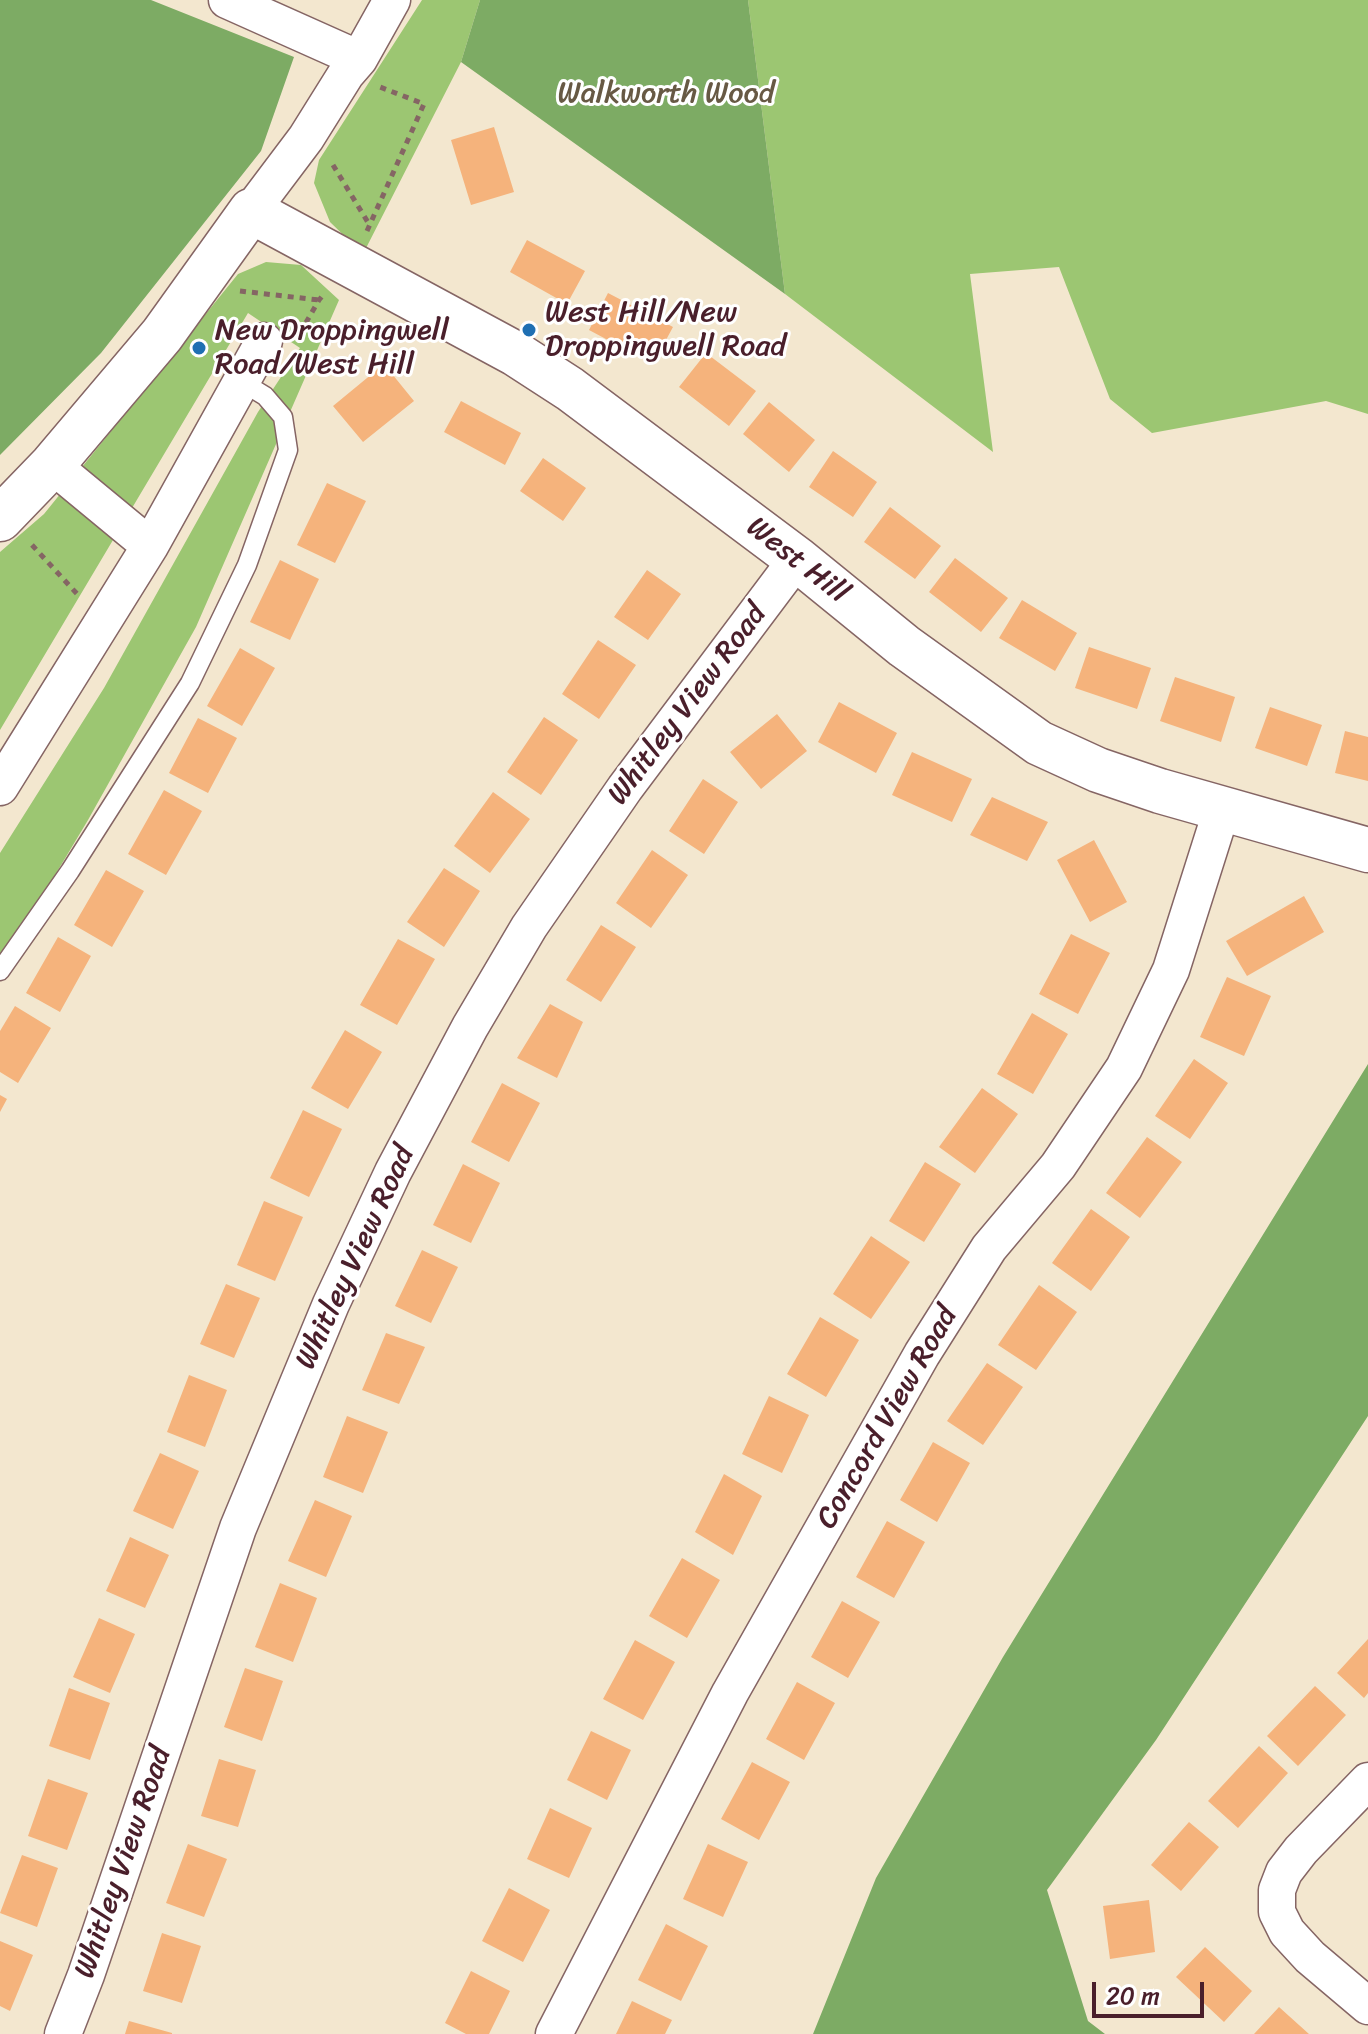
<!DOCTYPE html>
<style>
body{margin:0}
#map{position:relative;width:1368px;height:2034px;overflow:hidden;background:#f3e7cf;font-family:Sriracha,sans-serif}
canvas{display:block}
.scale{position:absolute;left:1092px;top:1982px;width:112px;height:36px;box-sizing:border-box;border:4px solid #4a1f2b;border-top:0;padding-left:10px;font-size:24px;line-height:28px;white-space:nowrap;color:#4a1f2b;-webkit-text-stroke:6px #fff;paint-order:stroke}
</style>
<div id="map">
<canvas width="1368" height="2034"></canvas>
<div class="scale">20 m</div>
</div>
<script>
const ctx = document.querySelector('canvas').getContext('2d');
ctx.lineJoin = 'round';
function fill(path, color) { ctx.fillStyle = color; ctx.fill(path, 'evenodd'); }
const poly = rows => new Path2D(rows.map(r => 'M' + r).join(''));
function trace(path, color, width, dash) { ctx.strokeStyle = color; ctx.lineWidth = width; ctx.lineCap = dash ? 'butt' : 'round'; ctx.setLineDash(dash || []); ctx.stroke(path); }
function label(font, color, halo, rows, align = 'center') {
  ctx.font = font + ' Sriracha,sans-serif'; ctx.lineWidth = 6; ctx.setLineDash([]); ctx.textBaseline = 'middle'; ctx.strokeStyle = halo; ctx.fillStyle = color; for (const [text, x, y, turn = 0] of rows) {
    ctx.save(); ctx.translate(x, y); ctx.rotate((+turn || 0) * Math.PI / 180); ctx.textAlign = isNaN(turn) ? turn : align; if (halo) ctx.strokeText(text, 0, 0); ctx.fillText(text, 0, 0); ctx.restore();
  }
}
const green = poly([
 [422,0,480,0,461,62,363,254,330,222,314,183,319,160],
 [748,0,1368,0,1368,414,1326,401,1152,433,1110,399,1059,267,970,274,993,452,785,294],
 [266,262,301,265,339,300,196,627,88,820,0,967,0,853,104,688,258,412,300,348,248,313,0,730,0,552,44,514,238,274]
]);
const forest = poly([
 [0,0,151,0,294,57,261,151,101,353,0,455],
 [480,0,748,0,785,294,461,62],
 [1368,1064,1368,1416,1156,1740,1047,1890,1088,2021,1105,2034,813,2034,876,1878,1003,1657]
]);
const building = poly([
 [494,127,514,192,471,205,451,140],
 [527,240,585,271,567,304,510,272],
 [608,293,673,327,653,364,589,330],
 [706,353,756,391,729,426,679,387],
 [384,364,414,401,363,442,333,406],
 [461,401,521,433,505,465,444,432],
 [769,402,815,440,789,472,743,434],
 [833,451,877,482,853,517,809,487],
 [543,458,586,488,563,521,520,491],
 [327,483,366,501,335,563,297,545],
 [890,507,941,546,915,579,864,542],
 [955,558,1008,598,981,632,929,592],
 [280,560,319,579,290,640,250,622],
 [647,570,681,594,648,640,614,617],
 [1022,600,1077,633,1055,671,999,638],
 [598,640,636,665,599,719,562,694],
 [1089,647,1151,668,1137,709,1075,688],
 [240,648,275,668,242,726,207,706],
 [1175,677,1235,697,1221,742,1160,721],
 [839,702,897,733,876,773,818,742],
 [1270,707,1322,725,1307,766,1255,748],
 [777,714,807,751,761,789,730,752],
 [544,717,578,740,541,795,507,772],
 [198,718,237,738,208,793,169,773],
 [1345,731,1368,737,1368,781,1335,773],
 [912,752,972,779,952,822,892,795],
 [703,779,738,802,704,854,669,831],
 [164,790,202,811,166,875,128,854],
 [493,792,530,819,490,873,454,846],
 [992,797,1048,822,1027,861,970,835],
 [1094,840,1127,902,1090,922,1057,860],
 [652,850,688,875,651,928,616,903],
 [444,868,480,891,444,947,407,922],
 [106,870,144,891,112,947,74,925],
 [1304,896,1324,932,1247,976,1226,941],
 [601,925,636,947,601,1002,566,980],
 [1071,934,1110,953,1078,1014,1039,994],
 [58,937,91,956,60,1012,26,993],
 [398,939,435,959,397,1025,360,1005],
 [1227,977,1271,996,1244,1056,1200,1037],
 [550,1004,583,1022,557,1078,517,1058],
 [15,1006,51,1028,18,1083,0,1072,0,1031],
 [1032,1013,1068,1034,1033,1094,997,1074],
 [345,1030,382,1052,348,1109,311,1088],
 [1194,1059,1228,1083,1190,1139,1155,1116],
 [502,1083,540,1103,509,1162,471,1142],
 [982,1088,1018,1114,975,1173,939,1147],
 [0,1095,7,1099,0,1112],
 [303,1110,342,1129,309,1197,270,1178],
 [1147,1137,1182,1162,1140,1218,1106,1193],
 [925,1162,961,1184,924,1242,889,1221],
 [463,1164,500,1183,471,1243,433,1225],
 [264,1201,303,1217,275,1281,237,1265],
 [1091,1209,1130,1237,1091,1291,1052,1263],
 [871,1236,910,1262,871,1319,833,1294],
 [422,1250,458,1267,431,1323,395,1306],
 [226,1284,260,1298,234,1358,200,1344],
 [1039,1285,1077,1312,1036,1370,998,1345],
 [820,1317,859,1340,826,1397,787,1374],
 [386,1333,425,1347,399,1404,362,1390],
 [987,1363,1023,1387,983,1445,947,1421],
 [189,1375,227,1390,205,1447,167,1432],
 [769,1396,809,1415,782,1473,742,1454],
 [347,1416,388,1432,363,1493,323,1477],
 [933,1442,970,1463,937,1522,900,1500],
 [160,1453,199,1471,173,1529,133,1511],
 [724,1474,762,1496,733,1555,695,1532],
 [315,1500,352,1516,326,1577,288,1561],
 [887,1521,925,1542,894,1598,856,1577],
 [130,1537,169,1555,145,1608,106,1591],
 [682,1558,720,1580,687,1638,649,1616],
 [280,1583,317,1598,293,1662,255,1647],
 [842,1601,880,1622,848,1678,811,1657],
 [99,1618,135,1634,110,1693,73,1677],
 [1368,1639,1368,1693,1364,1698,1337,1673],
 [635,1640,675,1662,643,1720,603,1699],
 [245,1668,283,1681,262,1741,224,1727],
 [797,1682,835,1703,804,1760,766,1739],
 [1315,1686,1346,1715,1298,1766,1267,1736],
 [69,1688,110,1703,90,1760,49,1746],
 [591,1731,631,1750,607,1800,567,1780],
 [1259,1746,1288,1773,1238,1828,1208,1801],
 [219,1759,256,1770,238,1827,201,1816],
 [752,1762,790,1782,759,1840,721,1819],
 [48,1779,88,1793,67,1850,28,1836],
 [550,1808,592,1828,569,1878,527,1859],
 [1189,1822,1219,1847,1181,1891,1151,1865],
 [188,1844,227,1859,204,1917,166,1903],
 [708,1844,748,1862,723,1917,683,1899],
 [22,1855,58,1868,37,1927,0,1913],
 [509,1888,550,1910,523,1962,482,1941],
 [1149,1900,1155,1952,1110,1959,1103,1906],
 [666,1924,708,1946,681,2001,638,1980],
 [162,1933,201,1946,182,2003,143,1991],
 [0,1941,33,1955,10,2011,0,2006],
 [1205,1947,1252,1991,1224,2022,1176,1977],
 [471,1971,510,1991,489,2034,466,2034,445,2023],
 [632,2001,672,2020,665,2034,616,2034],
 [1279,2007,1309,2034,1254,2034],
 [129,2021,172,2033,172,2034,125,2034]
]);
const path = poly([
 [333,165,369,224],
 [367,231,424,104,380,87],
 [240,291,319,300],
 [300,333,319,300,324,294],
 [32,545,79,596]
]);
const service = poly([
 [0,971,70,871,190,683,247,565,288,450,283,417,265,396,242,382]
]);
const minor = poly([
 [227,0,359,59],
 [251,211,306,138,346,74,359,59,392,0],
 [52,465,150,546],
 [0,787,150,546,264,341],
 [1368,1781,1301,1850,1284,1872,1277,1890,1277,1912,1287,1932,1310,1957,1368,2006],
 [63,2034,86,1975,238,1528,331,1304,393,1172,470,1027,529,927,625,788,797,559],
 [554,2034,730,1693,922,1354,989,1248,1058,1166,1124,1068,1171,970,1222,809]
]);
const tertiary = poly([
 [0,519,52,465,162,335,251,211,516,354,570,389,797,559,904,646,1039,743,1098,770,1160,791,1368,850]
]);
const markers = [
 [529,330,8,"#1f6fb2"],
 [199,348,8,"#1f6fb2"]
];
const parkNames = [
 ["Walkworth Wood",666,94]
];
const poiNames = [
 ["West Hill/New",545,313],
 ["Droppingwell Road",545,347],
 ["New Droppingwell",215,331],
 ["Road/West Hill",215,365]
];
const streetNames = [
 ["West Hill",797,561,38],
 ["Whitley View Road",688,705,-53],
 ["Whitley View Road",356,1258,-65],
 ["Concord View Road",888,1418,-60],
 ["Whitley View Road",124,1863,-71]
];
fill(green, '#9cc672');
fill(forest, '#7dab64');
fill(building, '#f5b37c');
trace(service, '#856564', 21);
trace(minor, '#856564', 39);
trace(tertiary, '#856564', 47);
trace(path, '#856564', 5, [6, 6]);
trace(service, '#fff', 18);
trace(minor, '#fff', 36);
trace(tertiary, '#fff', 44);
for (const [x, y, r, color] of markers) { const dot = new Path2D(); dot.arc(x, y, r, 0, 2 * Math.PI); ctx.fillStyle = color; ctx.fill(dot); trace(dot, '#fff', 3); }
label('30px', '#675944', '#fff', parkNames);
label('30px', '#4a1f2b', '#fff', poiNames, 'left');
label('30px', '#4a1f2b', '#fff', streetNames);
</script>
